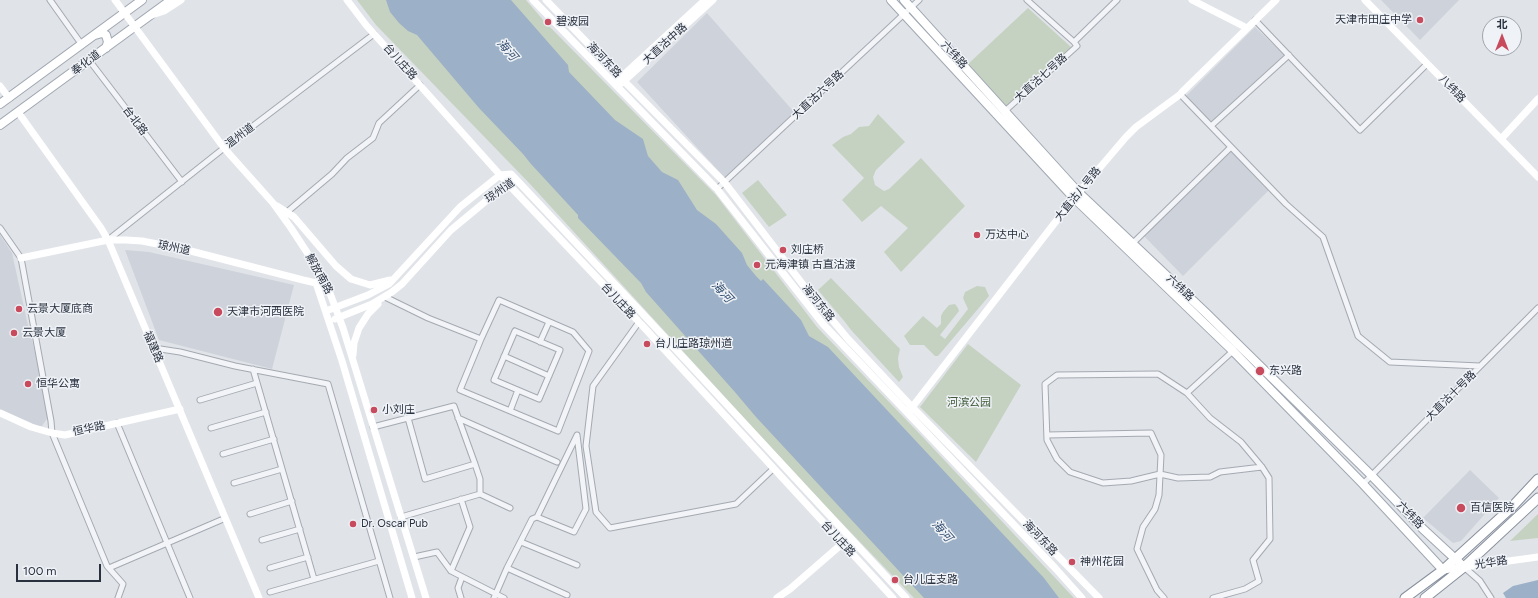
<!DOCTYPE html>
<meta charset="utf-8">
<style>
body{margin:0}
#map{position:relative;width:1538px;height:598px;overflow:hidden;background:#e0e3e8;font-family:Figtree,"Noto Sans SC",sans-serif}
canvas{display:block}
.north{position:absolute;left:1482px;top:16px;width:40px;height:40px;box-sizing:border-box;background:#eff2f6;border:1px solid #a0a5ad;border-radius:50%;rotate:0deg;font-size:11px;font-weight:700;line-height:16px;text-align:center;color:#29313f}
.north::after{content:'';display:block;margin:auto;width:14px;height:18px;background:#c84a5d;clip-path:polygon(50% 0,100% 100%,50% 72%,0 100%)}
.scale{position:absolute;left:16px;top:564px;width:85px;height:18px;box-sizing:border-box;border:2px solid #29313f;border-top:0;padding-left:5px;font-size:12px;line-height:14px;white-space:nowrap;color:#29313f;-webkit-text-stroke:3px #eff2f6;paint-order:stroke}
</style>
<div id="map">
<canvas width="1538" height="598"></canvas>
<div class="north">北</div>
<div class="scale">100 m</div>
</div>
<script>
const ctx = document.querySelector('canvas').getContext('2d');
ctx.lineJoin = 'round';
function fill(path, color) { ctx.fillStyle = color; ctx.fill(path, 'evenodd'); }
const poly = rows => new Path2D(rows.map(r => 'M' + r).join(''));
function trace(path, color, width, dash) { ctx.strokeStyle = color; ctx.lineWidth = width; ctx.lineCap = dash ? 'butt' : 'round'; ctx.setLineDash(dash || []); ctx.stroke(path); }
function label(font, color, halo, rows, align = 'center') {
  ctx.font = font + ' Figtree,"Noto Sans SC",sans-serif'; ctx.lineWidth = 3; ctx.setLineDash([]); ctx.textBaseline = 'middle'; ctx.strokeStyle = halo; ctx.fillStyle = color; for (const [text, x, y, turn = 0] of rows) {
    ctx.save(); ctx.translate(x, y); ctx.rotate((+turn || 0) * Math.PI / 180); ctx.textAlign = isNaN(turn) ? turn : align; if (halo) ctx.strokeText(text, 0, 0); ctx.fillText(text, 0, 0); ctx.restore();
  }
}
const built = poly([
 [1381,0,1459,0,1420,40],
 [707,13,794,112,725,178,637,82],
 [1255,27,1284,55,1210,123,1185,97],
 [1230,150,1269,190,1183,276,1144,236],
 [0,235,12,253,27,321,41,375,48,417,42,426,38,426,0,409],
 [125,250,149,252,294,285,272,369,159,340],
 [1470,470,1499,498,1461,541,1453,543,1423,518]
]);
const green = poly([
 [357,0,526,0,544,21,716,195,817,327,916,430,1074,598,914,598,808,488,530,184,376,25],
 [1028,8,1071,47,1006,106,967,65],
 [878,114,905,142,876,170,873,177,875,185,884,191,889,189,921,158,965,206,901,272,884,252,908,228,881,206,862,222,842,200,864,178,832,145,843,137,851,134,859,127,869,126],
 [758,180,787,215,769,227,742,193],
 [831,278,900,349,898,358,899,367,903,377,899,382,851,330,845,322,818,290],
 [977,286,985,287,989,296,938,356,935,356,924,345,910,345,904,336,923,316,937,328,941,324,941,316,943,312,949,305,955,304,958,308,959,311,940,335,945,339,968,309,963,298,965,292],
 [968,344,1021,385,976,462,920,407],
 [1538,514,1538,538,1510,541]
]);
const water = poly([
 [386,0,511,0,568,65,569,72,615,120,643,139,648,156,662,172,678,180,697,210,716,224,742,253,747,265,756,276,761,281,763,279,801,320,809,336,828,347,1044,578,1059,598,924,598,756,417,734,391,646,292,641,283,578,218,578,215,531,164,523,154,479,108,417,35,408,31,399,23,390,12],
 [1538,580,1538,598,1506,598,1503,593,1513,586]
]);
const street = poly([
 [50,0,82,45],
 [1255,20,1360,130,1427,64],
 [1074,42,1117,0],
 [89,60,182,182],
 [1180,94,1286,204,1323,237,1358,336,1390,362,1480,366],
 [1005,111,1077,46,1074,42,1027,0],
 [1211,126,1289,55],
 [717,189,919,0],
 [287,212,332,174,347,158,373,138,379,123,420,85],
 [0,228,21,258,51,421,52,433,107,566,123,584,118,598],
 [108,240,224,148,374,34],
 [1133,243,1231,147],
 [385,297,428,318,481,339,460,390,558,431,589,351,573,332,499,300,481,339],
 [639,322,593,386,586,446,596,512,610,528,736,504,773,469],
 [515,331,560,350,539,399,494,380,515,331],
 [540,342,549,322],
 [154,348,180,352,235,366,328,384,390,598],
 [1233,351,1187,393,1158,374,1057,375,1045,384,1047,440,1057,459,1070,472,1103,483,1131,481,1160,474,1178,478,1210,477,1220,472,1262,467],
 [504,356,549,376],
 [253,369,314,579],
 [1187,393,1210,418,1241,442,1262,467,1269,478,1270,539,1253,560,1259,581,1245,589,1213,598],
 [200,400,257,383],
 [510,411,518,390],
 [408,418,425,479,475,464],
 [458,418,557,462],
 [117,423,190,598],
 [373,427,454,406,475,464,480,479,480,494,401,517],
 [211,428,266,412],
 [1047,435,1151,433,1161,455,1159,495,1155,509,1143,527,1137,549,1157,590,1164,598],
 [223,454,274,439],
 [234,483,282,469],
 [1363,484,1538,308],
 [480,494,510,508],
 [250,514,292,501],
 [262,540,300,529],
 [521,542,577,565],
 [414,557,437,552,451,571,504,598],
 [1464,567,1480,581,1491,598],
 [109,568,221,520],
 [270,568,308,557],
 [507,568,567,595],
 [451,571,470,527,461,499],
 [270,592,379,561],
 [461,598,458,588,462,577],
 [494,598,507,568,532,519,537,517,574,532,586,509,577,435,537,517]
]);
const secondary = poly([
 [115,0,224,148,273,203,291,228,325,280,343,328,426,598],
 [347,0,366,25,509,185,639,322,893,598],
 [533,0,717,189,823,324,1056,569,1082,598],
 [546,0,624,81,725,183,804,286,848,339,912,407,1099,598],
 [1192,0,1247,28],
 [1365,0,1538,177],
 [152,15,164,11,181,0],
 [618,80,705,0],
 [622,83,713,0],
 [0,86,9,98],
 [18,112,101,228,108,240,259,598],
 [1501,139,1538,99],
 [277,206,294,217,336,266,351,279,370,285,390,280],
 [21,258,108,240,126,240,142,241,183,249,303,280,316,283,320,281],
 [316,283,342,361,412,598],
 [326,311,368,295,389,284,460,207,500,175,511,174,642,313,906,598],
 [335,319,372,304,392,292,402,284,451,230,492,196,512,184],
 [353,355,354,343,359,328,368,314,378,304],
 [910,410,1074,198,1126,137,1136,127,1178,96,1276,0],
 [0,413,31,427,52,433,65,435,180,409],
 [1443,570,1538,557],
 [777,598,790,589,843,543]
]);
const primary = poly([
 [891,0,1074,198,1233,351,1363,484,1443,570],
 [904,0,1079,193,1206,313,1371,475,1423,529,1464,567],
 [95,35,102,33,106,35,108,42,106,48],
 [0,104,142,0],
 [0,125,171,0]
]);
const highway = poly([
 [1405,598,1443,570,1455,559,1511,508,1538,479],
 [1425,598,1464,567,1538,498]
]);
const markers = [
 [1420,20,4,"#c84a5d"],
 [548,22,4,"#c84a5d"],
 [977,235,4,"#c84a5d"],
 [783,250,4,"#c84a5d"],
 [757,265,4,"#c84a5d"],
 [19,309,4,"#c84a5d"],
 [218,312,5,"#c84a5d"],
 [14,333,4,"#c84a5d"],
 [647,344,4,"#c84a5d"],
 [1260,371,5,"#c84a5d"],
 [28,384,4,"#c84a5d"],
 [374,410,4,"#c84a5d"],
 [1461,508,5,"#c84a5d"],
 [353,524,4,"#c84a5d"],
 [1072,562,4,"#c84a5d"],
 [895,580,4,"#c84a5d"]
];
const poiNames = [
 ["天津市田庄中学",1412,20,"right"],
 ["碧波园",556,22],
 ["万达中心",985,235],
 ["刘庄桥",791,250],
 ["元海津镇 古直沽渡",765,265],
 ["云景大厦底商",27,309],
 ["天津市河西医院",227,312],
 ["云景大厦",22,333],
 ["台儿庄路琼州道",655,344],
 ["东兴路",1269,371],
 ["恒华公寓",36,384],
 ["小刘庄",382,410],
 ["百信医院",1470,508],
 ["Dr. Oscar Pub",361,524],
 ["神州花园",1080,562],
 ["台儿庄支路",903,580]
];
const streetNames = [
 ["大直沽中路",665,44,-42],
 ["六纬路",954,55,48],
 ["海河东路",604,60,46],
 ["台儿庄路",400,62,48],
 ["奉化道",86,63,-37],
 ["大直沽七号路",1041,78,-42],
 ["八纬路",1452,89,46],
 ["大直沽六号路",818,95,-43],
 ["台北路",135,121,53],
 ["温州道",240,136,-37],
 ["琼州道",500,191,-34],
 ["大直沽八号路",1078,194,-51],
 ["琼州道",174,248,12],
 ["解放南路",319,274,61],
 ["六纬路",1180,288,43],
 ["台儿庄路",618,301,47],
 ["海河东路",818,303,51],
 ["福建路",153,347,67],
 ["大直沽十号路",1451,396,-45],
 ["恒华路",89,429,-12],
 ["六纬路",1410,515,46],
 ["海河东路",1040,538,46],
 ["台儿庄路",838,539,47],
 ["光华路",1491,563,-9]
];
const parkNames = [
 ["河滨公园",969,403]
];
const waterNames = [
 ["海河",507,50,49],
 ["海河",722,292,47],
 ["海河",942,531,49]
];
fill(built, '#ced2da');
fill(green, '#c6d2c1');
fill(water, '#9cb1c7');
trace(street, '#a5aab2', 7);
trace(primary, '#a0a8b3', 10);
trace(highway, '#88919e', 11);
trace(street, '#f2f4f7', 5);
trace(secondary, '#fff', 7);
trace(primary, '#fff', 8);
trace(highway, '#fff', 9);
for (const [x, y, r, color] of markers) { const dot = new Path2D(); dot.arc(x, y, r, 0, 2 * Math.PI); ctx.fillStyle = color; ctx.fill(dot); trace(dot, '#eff2f6', 1.5); }
label('11px', '#29313f', '#eff2f6', poiNames, 'left');
label('11px', '#29313f', '#eff2f6', streetNames);
label('11px', '#3e5a37', '#eff2f6', parkNames);
label('italic 12px', '#355071', '#eff2f6', waterNames);
</script>
